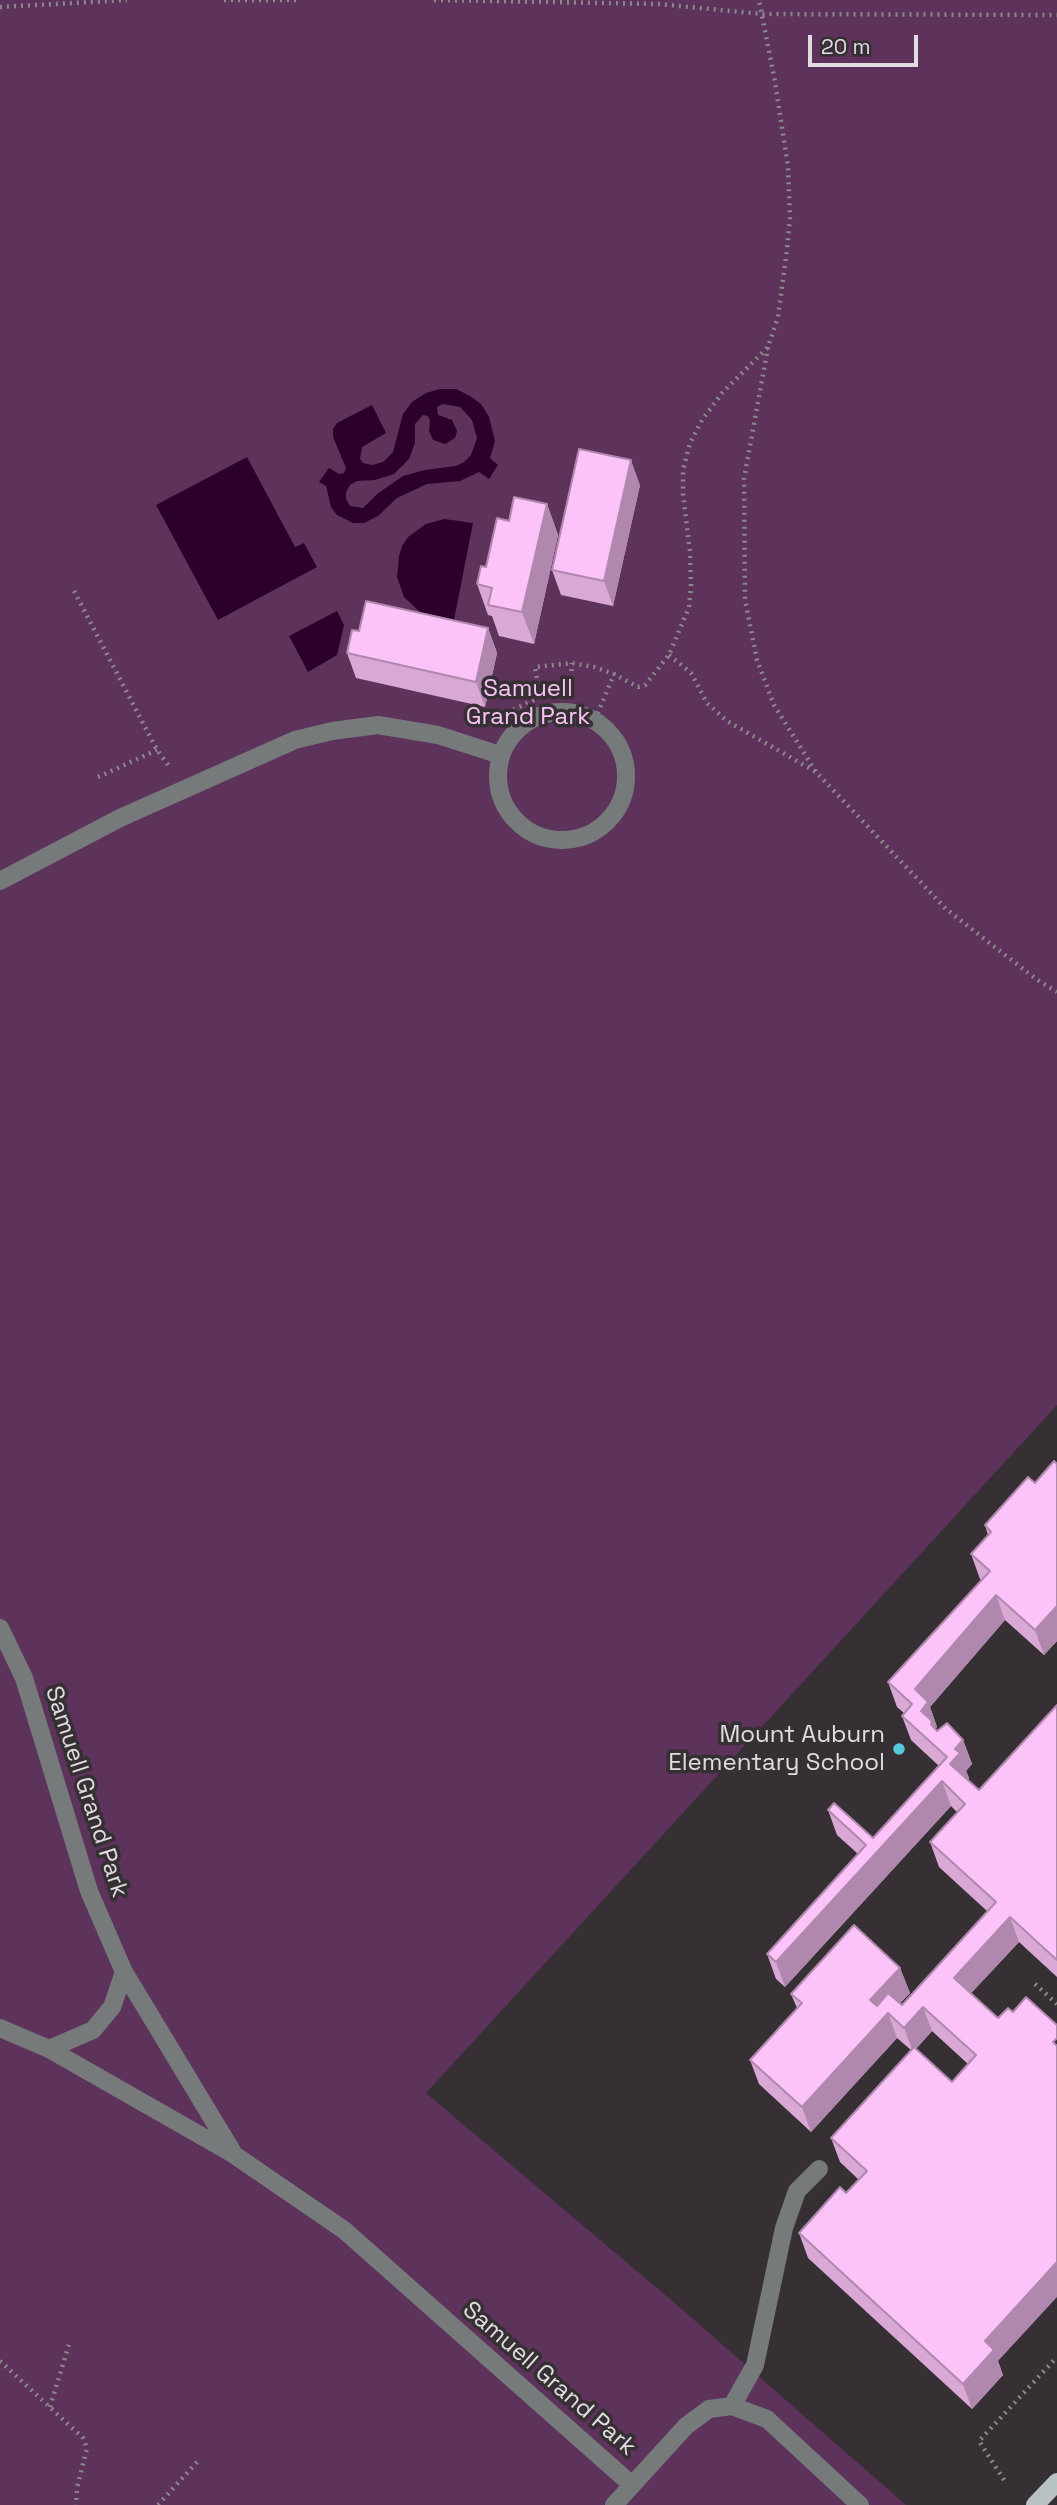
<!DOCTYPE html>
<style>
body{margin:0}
#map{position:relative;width:1057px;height:2505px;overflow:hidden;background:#363035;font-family:"Space Grotesk",sans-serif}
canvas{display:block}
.scale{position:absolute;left:808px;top:35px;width:110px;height:32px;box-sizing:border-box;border:4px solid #e0dce0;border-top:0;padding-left:9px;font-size:21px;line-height:24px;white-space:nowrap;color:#e0dce0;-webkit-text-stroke:5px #363035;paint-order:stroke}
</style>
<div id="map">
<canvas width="1057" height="2505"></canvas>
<div class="scale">20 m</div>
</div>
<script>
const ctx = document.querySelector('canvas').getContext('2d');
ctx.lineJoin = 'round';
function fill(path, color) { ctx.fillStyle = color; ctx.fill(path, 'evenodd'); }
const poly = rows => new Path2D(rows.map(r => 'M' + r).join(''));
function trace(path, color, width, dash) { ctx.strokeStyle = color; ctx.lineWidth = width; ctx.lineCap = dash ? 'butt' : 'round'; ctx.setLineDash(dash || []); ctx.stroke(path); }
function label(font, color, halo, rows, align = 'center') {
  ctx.font = font + ' "Space Grotesk",sans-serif'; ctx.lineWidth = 7; ctx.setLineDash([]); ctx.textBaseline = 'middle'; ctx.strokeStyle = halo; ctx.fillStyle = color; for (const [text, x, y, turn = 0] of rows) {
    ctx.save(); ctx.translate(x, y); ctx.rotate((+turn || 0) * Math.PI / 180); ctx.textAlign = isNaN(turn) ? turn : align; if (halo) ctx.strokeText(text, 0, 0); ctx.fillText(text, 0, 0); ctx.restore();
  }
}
const green = poly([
 [0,0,1057,0,1057,1405,426,2093,677,2305,906,2505,0,2505]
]);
const water = poly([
 [440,389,456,389,470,396,481,404,489,417,495,441,490,458,498,465,489,479,479,472,460,481,427,484,397,498,378,516,364,523,353,523,337,515,331,507,326,486,319,482,329,468,339,474,344,473,346,468,333,437,333,429,337,423,372,405,386,433,362,447,360,459,363,463,372,465,383,462,393,452,403,414,412,402,426,393],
 [443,404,460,407,472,420,477,438,471,455,464,462,456,466,425,470,403,476,377,494,363,508,350,506,346,499,346,492,350,485,357,481,375,480,394,474,409,459,415,443,415,424,423,415,428,416,430,421,429,431,433,440,445,444,455,438,457,431,452,420,438,415,437,407],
 [247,457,295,547,304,543,317,567,218,620,156,505],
 [444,519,473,523,454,620,420,612,404,597,397,577,399,556,402,546,408,537,426,524],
 [337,611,344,625,337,655,308,672,289,636]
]);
const path = poly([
 [224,0,297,0],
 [434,0,658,4,762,14,1057,15],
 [0,7,127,0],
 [768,347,744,479,745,600,757,660,774,705,816,772],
 [74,591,157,750,169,766],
 [669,655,691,673,707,703,727,721,816,772,946,909,1036,979,1057,992],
 [569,713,572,663],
 [595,720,614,674],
 [488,722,540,697,535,667,572,663,594,667,614,674,638,687,645,685,669,655,689,607,691,587,690,552,683,494,683,470,690,443,702,420,722,393,768,347,778,317,787,250,790,218,788,166,775,82,759,0],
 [98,777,157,750],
 [1035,1984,1057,2004],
 [0,2361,83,2438,87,2448,77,2488,76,2505],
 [50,2407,70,2341],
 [1004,2480,979,2441,1057,2357],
 [158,2505,197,2462]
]);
const minor = poly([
 '498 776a64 64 0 1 1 128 0a64 64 0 1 1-128 0Z',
 [0,881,120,818,295,740,332,731,378,725,438,735,500,755],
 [0,1628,24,1678,89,1891,124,1972,232,2151],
 [0,2028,49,2049,233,2154,344,2230,632,2485],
 [49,2049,93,2030,112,2007,124,1972],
 [732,2406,755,2365,784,2228,797,2191,819,2169],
 [614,2505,686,2426,709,2409,732,2406,767,2419,860,2505]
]);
const major = poly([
 [1035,2505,1057,2482]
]);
const wall = poly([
 [640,485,613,606,561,595,552,570],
 [547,504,558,535,534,644,499,636,492,616,488,615,477,584,486,567,509,521],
 [488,628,497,653,485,707,356,678,347,653,359,631],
 [1057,1464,1057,1641,1044,1655,1005,1620,930,1707,937,1727,935,1729,937,1731,963,1740,972,1764,966,1771,969,1778,968,1779,979,1790,1057,1705,1057,1977,1019,1942,971,1993,998,2361,1003,2375,972,2409,808,2258,799,2233,846,2193,859,2180,840,2162,831,2138,911,2050,897,2038,811,2132,759,2084,750,2060,797,2008,791,1994,900,1968,910,1993,900,2003,902,2005,987,1911,939,1867,930,1842,957,1812,951,1806,785,1987,776,1979,767,1954,858,1854,837,1835,828,1810,873,1838,939,1766,911,1740,902,1716,904,1713,897,1707,888,1682,981,1580,980,1579,971,1554,988,1535,985,1525],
 [932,2031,968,2064,952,2082,916,2049]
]);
const shadedWall = poly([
 [631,460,640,485,613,606,604,581],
 [547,504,558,535,534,644,522,612],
 [488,628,497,653,485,707,476,682],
 [996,1595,1005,1620,930,1707,937,1727,935,1729,921,1711,915,1689],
 [1057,1606,1057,1641,1044,1655,1035,1630],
 [963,1740,972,1764,966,1771,969,1778,959,1788,950,1764,955,1749],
 [942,1781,951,1806,785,1987,776,1962],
 [1010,1917,1019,1942,963,2002,954,1978],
 [900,1968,910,1993,889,2015,897,2038,811,2132,802,2107,870,2000],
 [923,2007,932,2031,913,2052,904,2028],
 [1057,2262,1057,2297,998,2361,1003,2375,972,2409,963,2384,985,2341]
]);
const building = poly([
 [579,449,631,460,604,581,552,570,579,449],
 [514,497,547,504,522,612,488,605,492,588,477,584,481,566,486,567,497,518,509,521,514,497],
 [366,601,488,628,476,682,347,653,352,630,359,631,366,601],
 [1054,1461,1057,1464,1057,1606,1035,1630,996,1595,915,1689,928,1702,921,1711,932,1721,931,1724,937,1731,947,1723,963,1740,955,1749,960,1753,950,1764,979,1790,1057,1705,1057,1960,1010,1917,954,1978,998,2018,1008,2008,1013,2012,1026,1997,1057,2025,1057,2038,1053,2042,1057,2046,1057,2262,985,2341,994,2350,963,2384,799,2233,840,2187,846,2193,867,2171,831,2138,914,2047,952,2082,976,2055,923,2007,904,2028,888,2013,802,2107,750,2060,802,2003,791,1994,854,1925,900,1968,870,2000,877,2006,888,1993,902,2005,996,1902,930,1842,965,1804,942,1781,776,1962,767,1954,866,1845,828,1810,834,1803,873,1838,947,1757,902,1716,912,1704,888,1682,990,1571,971,1554,991,1532,985,1525,1028,1477,1035,1483,1054,1461]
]);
const markers = [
 [899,1749,7,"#53cbda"]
];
const parkNames = [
 ["Samuell",528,689],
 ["Grand Park",528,717]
];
const poiNames = [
 ["Mount Auburn",885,1735],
 ["Elementary School",885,1763]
];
const streetNames = [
 ["Samuell Grand Park",86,1792,72],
 ["Samuell Grand Park",549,2379,41]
];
fill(green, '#5d325b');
fill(water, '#2b002b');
trace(path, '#8c878b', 4.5, [2, 5]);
trace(minor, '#767a7b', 18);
trace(major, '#b8c2c4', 18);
fill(wall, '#d9a8d5');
fill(shadedWall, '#b088ae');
fill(building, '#fcc3f8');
trace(building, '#b088ae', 2);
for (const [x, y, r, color] of markers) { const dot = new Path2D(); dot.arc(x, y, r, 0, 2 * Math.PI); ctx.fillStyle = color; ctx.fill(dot); trace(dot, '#363035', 2.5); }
label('24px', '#f8c3f4', '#363035', parkNames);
label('24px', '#e0dce0', '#363035', poiNames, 'right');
label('24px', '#e0dce0', '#363035', streetNames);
</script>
